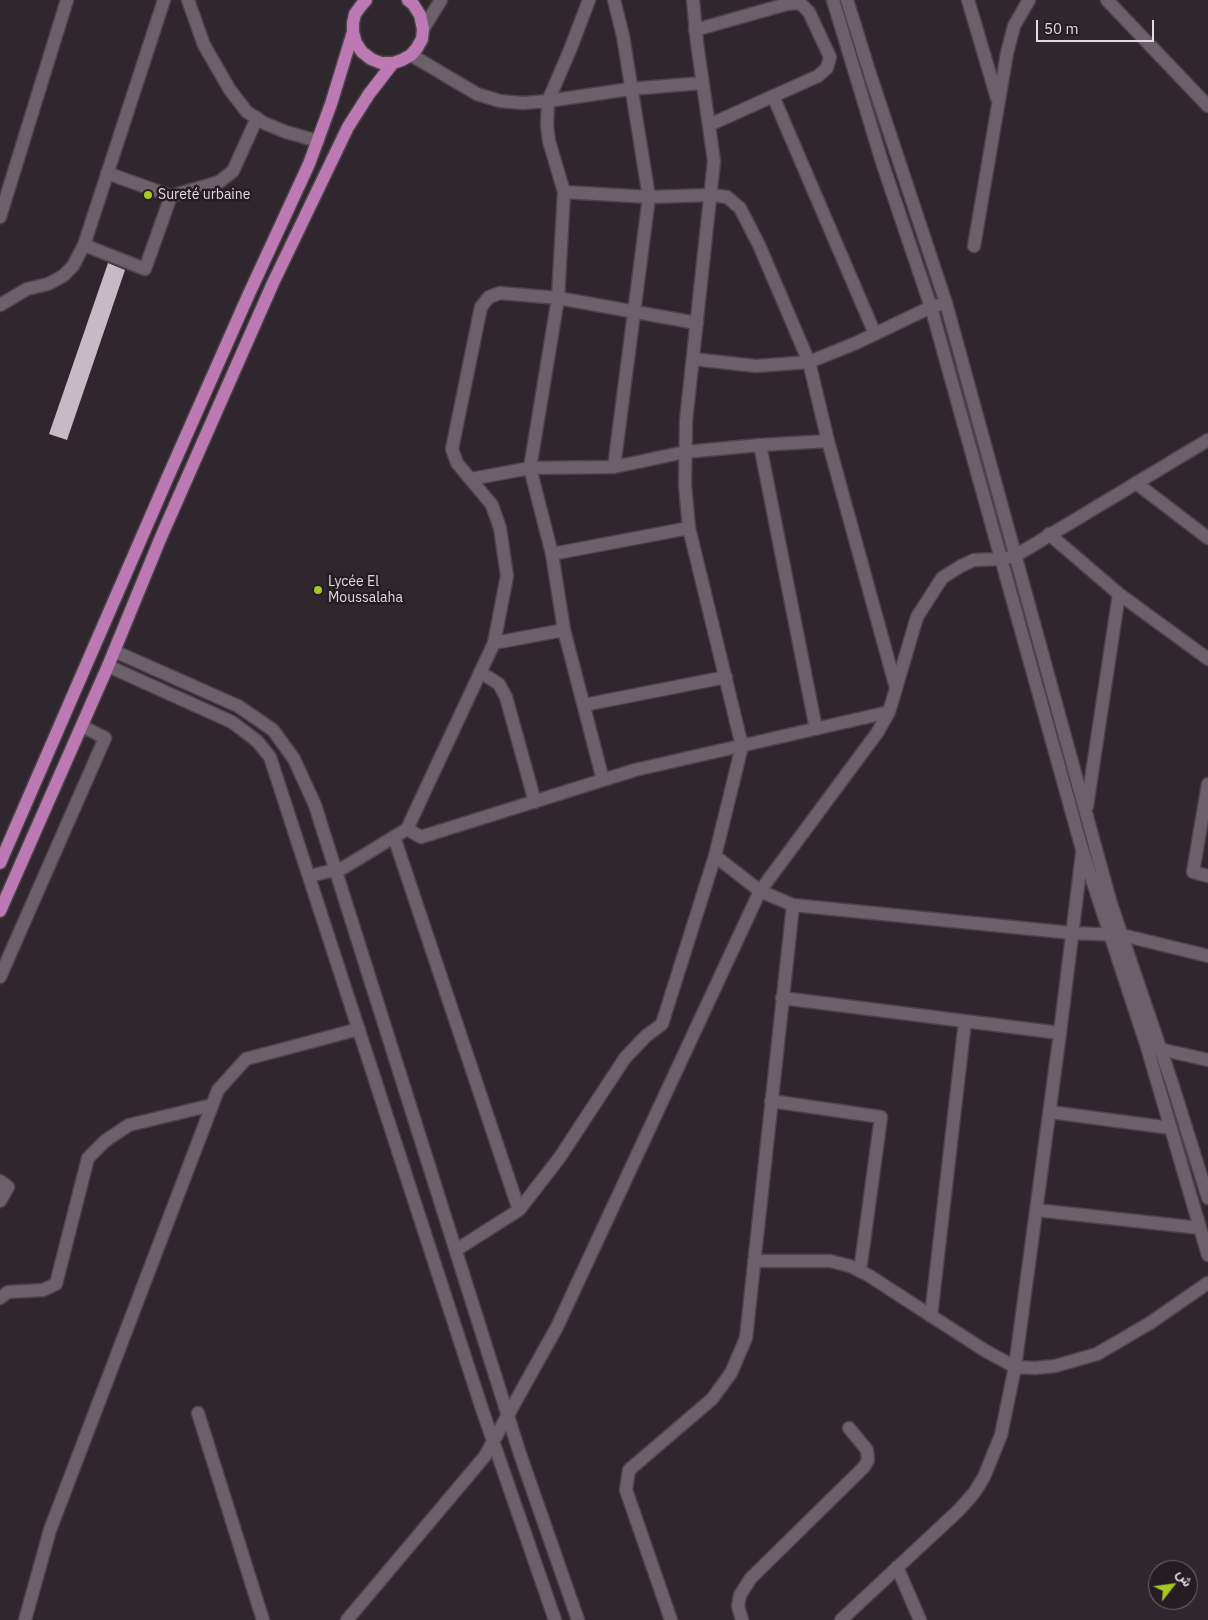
<!DOCTYPE html>
<meta charset="utf-8">
<style>
body{margin:0}
#map{position:relative;width:1208px;height:1620px;overflow:hidden;background:#30262e;font-family:"IBM Plex Sans",Vazirmatn,sans-serif}
canvas{display:block}
.north{position:absolute;left:1148px;top:1560px;width:50px;height:50px;box-sizing:border-box;background:#261d24;border:1px solid #71696f;border-radius:50%;rotate:60deg;font-size:14px;font-weight:700;line-height:20px;text-align:center;color:#e1dbe0}
.north::after{content:'';display:block;margin:auto;width:18px;height:22px;background:#a5c822;clip-path:polygon(50% 0,100% 100%,50% 72%,0 100%)}
.scale{position:absolute;left:1036px;top:20px;width:118px;height:22px;box-sizing:border-box;border:2px solid #e1dbe0;border-top:0;padding-left:6px;font-size:15px;line-height:18px;white-space:nowrap;color:#e1dbe0;-webkit-text-stroke:4px #261d24;paint-order:stroke}
</style>
<div id="map">
<canvas width="1208" height="1620"></canvas>
<div class="north">ش</div>
<div class="scale">50 m</div>
</div>
<script>
const ctx = document.querySelector('canvas').getContext('2d');
ctx.lineJoin = 'round';
function fill(path, color) { ctx.fillStyle = color; ctx.fill(path, 'evenodd'); }
const poly = rows => new Path2D(rows.map(r => 'M' + r).join(''));
function trace(path, color, width, dash) { ctx.strokeStyle = color; ctx.lineWidth = width; ctx.lineCap = dash ? 'butt' : 'round'; ctx.setLineDash(dash || []); ctx.stroke(path); }
function label(font, color, halo, rows, align = 'center') {
  ctx.font = font + ' "IBM Plex Sans",sans-serif'; ctx.lineWidth = 5; ctx.setLineDash([]); ctx.textBaseline = 'middle'; ctx.strokeStyle = halo; ctx.fillStyle = color; for (const [text, x, y, turn = 0] of rows) {
    ctx.save(); ctx.translate(x, y); ctx.rotate((+turn || 0) * Math.PI / 180); ctx.textAlign = isNaN(turn) ? turn : align; if (halo) ctx.strokeText(text, 0, 0); ctx.fillText(text, 0, 0); ctx.restore();
  }
}
const building = poly([
 [108,263,125,270,67,440,49,434]
]);
const minor = poly([
 [188,0,204,45,230,90,247,112,264,123,286,132,318,141],
 [589,0,570,50,548,101,547,126,549,141,564,192,558,298,530,468,552,554,564,630,603,780],
 [614,0,623,36,649,197,614,467],
 [833,0,882,162,931,307,1082,849,1147,1047,1208,1255],
 [847,0,871,77,946,303,1111,904,1172,1083,1208,1198],
 [968,0,997,98],
 [1107,0,1208,106],
 [423,29,441,0],
 [695,30,787,4,800,3,809,12,830,57,827,68,818,76,709,125],
 [411,55,477,94,500,101,523,103,548,101,630,89,702,83],
 [773,96,875,334],
 [107,173,171,196,219,182,233,171,257,118],
 [564,192,649,197,711,195,727,197,740,208,759,245,809,362,828,441,896,688],
 [0,217,67,0],
 [84,245,145,269,171,196],
 [974,246,1007,53,1014,26,1029,0],
 [0,305,27,289,48,284,63,276,73,266,84,245,164,0],
 [693,359,756,366,809,362,856,343,931,307,939,305],
 [760,445,816,729],
 [471,479,530,468,614,467,685,452,760,445,828,441],
 [1136,483,1208,538],
 [1049,534,1119,594,1208,659],
 [552,554,689,528],
 [494,643,564,630],
 [114,651,238,706,273,730,294,759,315,805,520,1454,578,1620],
 [108,666,232,722,257,741,270,757,482,1409,555,1620],
 [480,672,499,684,506,697,535,802],
 [584,705,726,677],
 [1208,784,1193,872,1208,876],
 [1087,806,1119,594],
 [407,829,421,837,635,770,889,712],
 [394,837,519,1210],
 [715,856,760,891,793,905,1072,933,1122,935,1208,956],
 [309,876,343,868,407,829,494,643,507,576,500,528,492,505,457,463,452,449,481,307,489,297,500,293,558,298,697,323],
 [0,977,105,738,82,726],
 [782,998,1060,1033],
 [1155,1048,1208,1060],
 [771,1101,881,1117,860,1271],
 [1050,1112,1171,1128],
 [0,1181,8,1187,0,1201],
 [1036,1210,1200,1228],
 [456,1250,519,1210,560,1157,625,1058,646,1036,662,1024,715,856,742,746,689,528,685,485,686,421,714,161,697,43,693,0],
 [754,1261,830,1261,850,1266,868,1275,984,1350,1015,1367,1035,1368,1055,1366,1097,1354,1150,1323,1208,1283],
 [0,1298,8,1292,43,1290,56,1284,88,1158,105,1141,129,1125,212,1105],
 [931,1316,965,1021],
 [198,1413,263,1620],
 [897,1567,920,1620],
 [25,1620,50,1530,218,1090,246,1059,359,1029],
 [347,1620,485,1456,557,1327,760,891,877,733,889,712,917,617,942,578,961,566,974,560,1001,559,1015,556,1208,440],
 [671,1620,626,1490,629,1470,712,1399,731,1373,746,1338,793,905],
 [742,1620,738,1606,740,1595,751,1578,864,1467,868,1460,867,1450,849,1428],
 [841,1620,959,1510,974,1493,984,1477,1001,1435,1015,1367,1060,1033,1082,854]
]);
const major = poly([
 [366,0,360,7,355,14,353,23,353,32,356,43,362,52,371,59,381,63,393,63,402,60,411,55,417,48,422,39,423,29,420,15,413,4,408,0],
 [0,863,167,479,248,296,309,164,331,104,353,32],
 [0,911,108,666,161,537,273,283,348,127,369,94,393,63]
]);
const markers = [
 [148,195,5,"#a5c822"],
 [318,590,5,"#a5c822"]
];
const poiNames = [
 ["Sureté urbaine",158,195],
 ["Lycée El",328,582],
 ["Moussalaha",328,598]
];
fill(building, '#c6bac4');
trace(minor, '#4c444b', 15);
trace(major, '#4c444b', 15);
trace(minor, '#6c616a', 12);
trace(major, '#bc79b4', 12);
for (const [x, y, r, color] of markers) { const dot = new Path2D(); dot.arc(x, y, r, 0, 2 * Math.PI); ctx.fillStyle = color; ctx.fill(dot); trace(dot, '#261d24', 2); }
label('14px', '#e1dbe0', '#261d24', poiNames, 'left');
</script>
